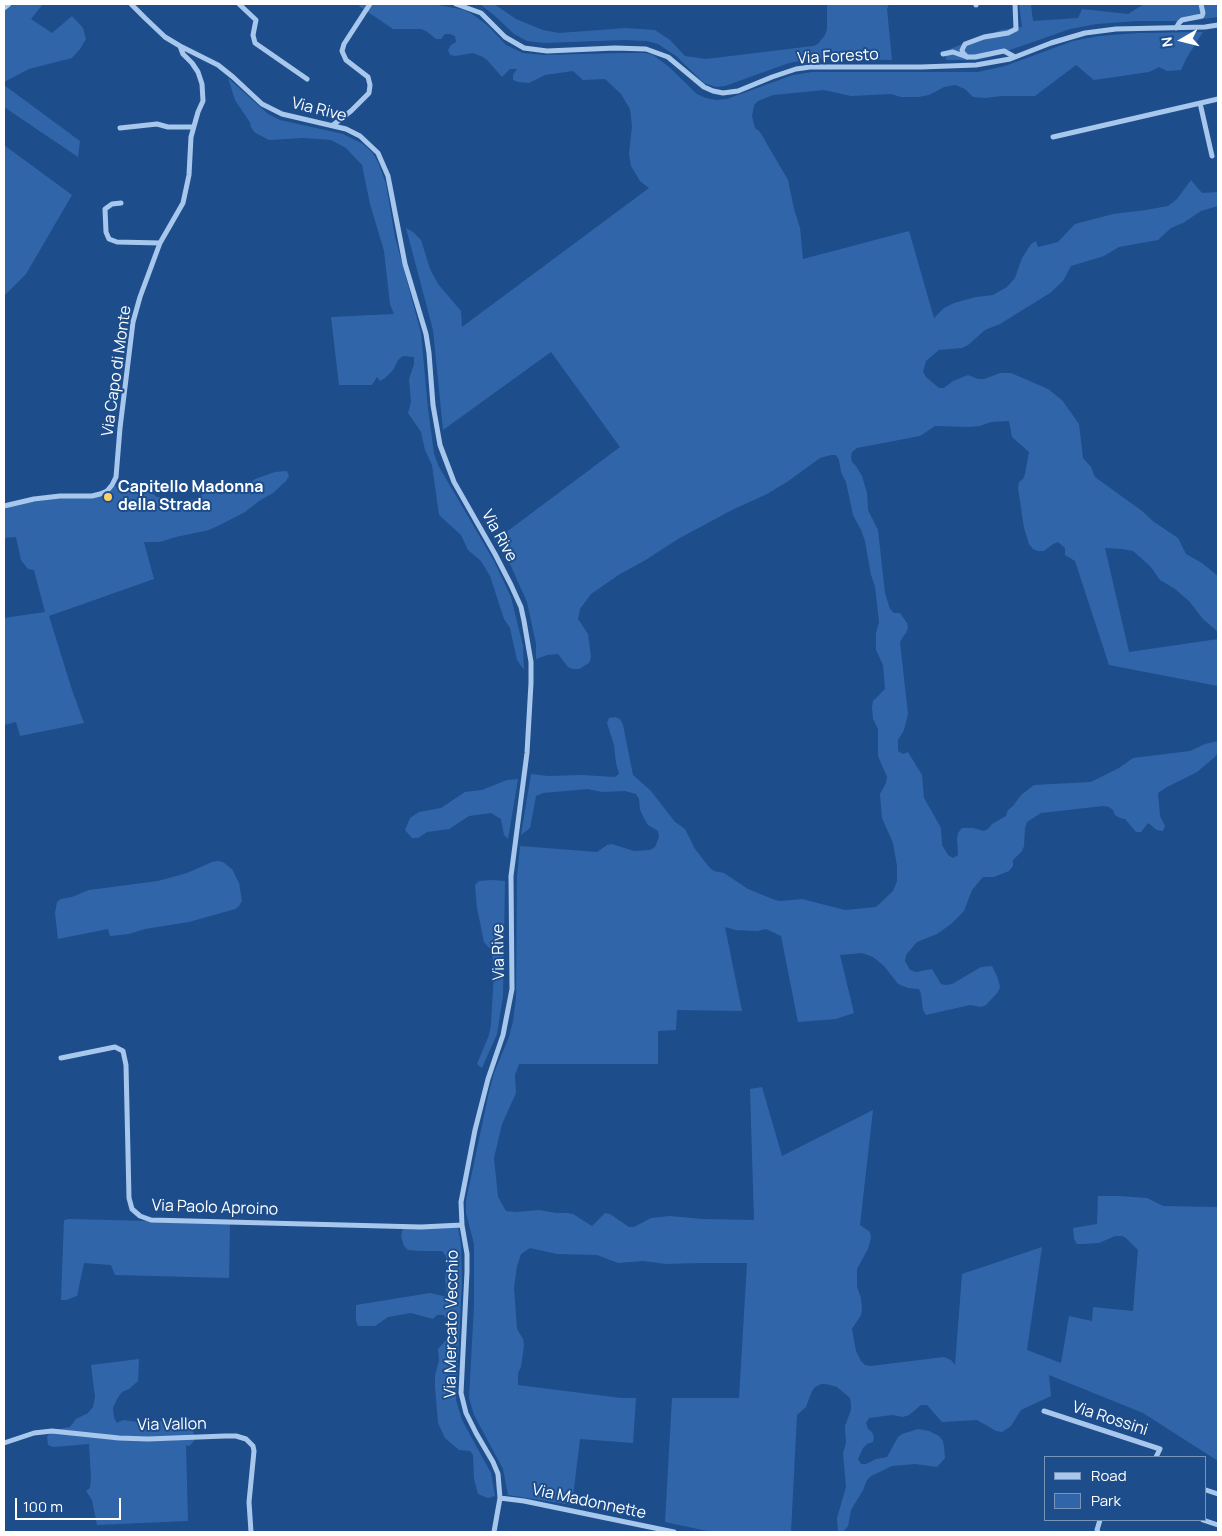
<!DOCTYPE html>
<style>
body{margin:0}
#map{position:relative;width:1222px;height:1536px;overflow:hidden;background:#1d4d8b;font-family:Manrope,sans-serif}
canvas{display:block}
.frame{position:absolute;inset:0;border:5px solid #fff;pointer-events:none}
.legend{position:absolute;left:1044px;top:1456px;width:162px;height:65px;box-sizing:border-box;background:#1d4d8b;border:1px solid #7794b9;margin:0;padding:6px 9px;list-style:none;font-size:15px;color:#fff}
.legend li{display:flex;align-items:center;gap:10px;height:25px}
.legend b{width:25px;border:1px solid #7794b9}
.north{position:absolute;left:1157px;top:15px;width:50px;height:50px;-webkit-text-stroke:4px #1d4d8b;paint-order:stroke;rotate:262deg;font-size:14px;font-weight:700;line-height:20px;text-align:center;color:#fff}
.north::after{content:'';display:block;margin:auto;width:18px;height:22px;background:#fff;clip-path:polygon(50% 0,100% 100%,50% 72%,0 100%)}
.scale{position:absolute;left:15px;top:1498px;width:106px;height:22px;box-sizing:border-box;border:2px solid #fff;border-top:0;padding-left:6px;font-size:15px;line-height:18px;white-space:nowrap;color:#fff;-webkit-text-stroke:4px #1d4d8b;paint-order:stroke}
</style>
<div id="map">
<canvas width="1222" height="1536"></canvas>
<div class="frame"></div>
<ul class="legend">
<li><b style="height:6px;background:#a8c7ec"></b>Road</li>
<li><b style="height:14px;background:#3066a9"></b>Park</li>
</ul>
<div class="north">N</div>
<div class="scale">100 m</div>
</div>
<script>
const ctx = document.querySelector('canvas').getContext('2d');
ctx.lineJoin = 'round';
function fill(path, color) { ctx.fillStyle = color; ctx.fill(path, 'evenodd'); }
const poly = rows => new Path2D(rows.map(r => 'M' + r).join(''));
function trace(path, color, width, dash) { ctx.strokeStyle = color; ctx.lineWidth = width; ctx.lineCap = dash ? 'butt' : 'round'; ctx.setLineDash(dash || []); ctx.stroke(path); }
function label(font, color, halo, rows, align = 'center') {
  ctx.font = font + ' Manrope,sans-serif'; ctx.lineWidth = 4; ctx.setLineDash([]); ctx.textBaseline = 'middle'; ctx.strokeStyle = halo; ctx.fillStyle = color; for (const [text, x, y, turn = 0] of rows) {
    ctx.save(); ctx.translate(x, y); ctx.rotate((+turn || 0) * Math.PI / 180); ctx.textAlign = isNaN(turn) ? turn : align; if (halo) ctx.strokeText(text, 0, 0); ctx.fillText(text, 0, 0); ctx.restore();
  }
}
const green = poly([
 [4,4,43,4,31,19,52,33,72,16,83,28,86,39,80,49,72,58,29,69,4,82],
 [360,4,434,4,464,10,472,14,487,25,506,45,523,53,544,55,624,53,645,53,653,55,668,66,697,94,706,98,716,100,727,99,793,75,812,72,978,72,1005,66,1073,41,1099,36,1138,33,1203,32,1186,59,1181,70,1167,71,1159,67,1149,72,1094,80,1076,65,1035,96,1001,96,985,98,973,97,965,89,955,85,944,87,929,95,918,97,901,97,891,94,851,96,824,90,773,95,758,101,754,105,752,116,755,128,760,132,788,180,794,209,800,228,803,259,909,231,934,318,944,308,954,303,976,297,993,295,1007,287,1015,278,1022,258,1031,244,1036,241,1038,247,1058,242,1075,224,1113,214,1146,210,1168,206,1177,199,1191,180,1202,193,1218,192,1218,206,1201,211,1183,223,1171,228,1158,240,1119,247,1104,256,1071,266,1063,281,1050,293,1000,324,985,330,968,345,962,348,939,350,926,361,923,372,926,377,939,388,944,388,953,381,968,375,978,379,984,379,1000,373,1011,373,1048,389,1062,400,1079,424,1083,458,1091,467,1095,477,1142,511,1154,522,1178,538,1186,554,1202,563,1218,576,1218,632,1203,619,1189,601,1175,589,1160,580,1150,566,1133,551,1122,549,1105,548,1129,652,1218,639,1218,686,1109,665,1075,561,1065,555,1065,548,1058,542,1053,544,1044,551,1038,551,1033,549,1029,544,1024,528,1018,488,1019,482,1023,479,1025,474,1029,452,1012,437,1009,421,991,422,980,426,969,427,935,426,920,436,857,448,852,452,851,457,852,462,856,466,862,476,867,493,868,510,878,530,885,593,890,609,894,613,900,613,907,623,908,628,906,633,902,638,900,643,908,714,904,730,898,740,898,751,903,754,908,752,922,775,924,798,941,828,942,845,948,855,953,858,958,855,957,838,958,833,962,828,973,828,984,831,988,829,992,824,1006,816,1008,810,1013,806,1021,795,1034,785,1091,782,1119,768,1133,758,1190,751,1205,744,1218,741,1218,753,1215,757,1197,772,1167,787,1158,793,1160,816,1165,826,1163,831,1157,830,1148,823,1141,832,1136,832,1125,819,1120,818,1115,815,1113,810,1109,807,1103,806,1041,813,1027,822,1025,828,1024,846,1022,851,1013,860,1013,866,1009,871,994,877,983,877,972,890,964,911,951,924,937,934,917,942,906,955,905,961,910,970,916,972,932,969,941,984,946,985,952,984,981,967,992,966,997,976,1000,987,998,992,986,1005,981,1007,970,1005,926,1015,923,1010,921,994,919,989,908,988,898,984,884,966,873,957,862,953,840,955,854,1013,836,1019,798,1022,781,936,766,929,757,931,735,930,725,927,742,1011,677,1010,676,1030,658,1031,658,1064,519,1064,515,1075,516,1093,502,1124,494,1158,498,1197,506,1211,517,1212,539,1210,556,1213,567,1213,573,1214,592,1226,605,1213,610,1214,629,1227,634,1227,651,1218,670,1216,702,1219,754,1220,750,1089,762,1087,782,1156,873,1110,860,1225,870,1232,871,1238,868,1249,857,1269,857,1287,861,1298,862,1309,861,1315,852,1329,856,1351,861,1361,865,1365,871,1366,944,1357,951,1360,955,1365,962,1274,1042,1247,1027,1350,1061,1363,1069,1316,1092,1321,1093,1307,1133,1311,1138,1250,1126,1238,1122,1236,1115,1236,1099,1243,1083,1244,1077,1244,1074,1239,1073,1228,1097,1224,1098,1196,1118,1196,1147,1198,1163,1206,1218,1207,1218,1461,1143,1413,1049,1375,1051,1396,1021,1410,1011,1426,1002,1432,996,1431,977,1420,942,1422,927,1405,921,1405,909,1415,903,1417,892,1415,869,1418,866,1423,868,1429,872,1432,874,1437,873,1442,867,1444,863,1448,858,1459,861,1464,866,1464,876,1459,887,1457,898,1437,902,1434,918,1429,929,1431,939,1436,943,1441,944,1447,945,1458,937,1467,915,1464,892,1466,871,1476,867,1480,863,1490,851,1510,848,1526,843,1532,838,1532,837,1518,846,1487,843,1453,846,1443,845,1426,851,1410,851,1404,850,1398,837,1387,826,1384,821,1384,815,1387,812,1391,806,1407,797,1415,791,1532,712,1532,665,1522,672,1398,739,1398,747,1263,700,1263,666,1264,643,1261,618,1263,597,1255,557,1254,530,1248,521,1254,517,1266,514,1288,517,1329,523,1339,524,1345,521,1367,518,1373,518,1385,621,1398,636,1398,633,1443,580,1439,572,1505,508,1495,503,1469,474,1415,469,1398,474,1306,474,1244,466,1213,466,1201,489,1092,494,1073,509,1037,513,1021,516,998,517,877,520,846,597,852,607,845,612,844,634,851,650,850,655,847,659,837,658,831,648,825,645,820,640,810,639,799,636,794,625,791,602,792,588,789,543,793,536,796,530,828,521,835,531,774,548,776,581,775,615,777,619,774,616,763,614,745,607,723,609,718,615,717,620,719,623,725,633,775,651,791,675,822,685,829,695,849,709,867,714,871,724,873,748,889,775,900,780,901,802,899,845,910,876,907,893,891,897,881,897,866,893,843,882,818,880,794,886,783,887,777,878,756,878,729,873,719,872,707,873,701,885,689,883,665,876,650,876,633,879,622,875,586,871,575,865,541,861,530,853,515,846,482,841,472,839,460,836,455,831,455,820,458,787,482,767,494,732,510,678,539,644,561,620,574,591,594,580,609,578,619,588,634,591,657,589,663,579,669,573,669,568,667,558,654,547,655,536,659,536,644,527,602,506,555,497,539,620,447,551,352,443,430,433,330,406,228,413,232,421,240,430,269,438,284,461,311,462,327,649,188,640,181,631,166,629,154,632,126,630,109,621,94,605,79,583,80,573,71,545,75,529,83,518,82,513,80,513,75,517,69,510,69,502,77,487,60,483,57,473,53,455,56,450,55,448,50,451,45,456,42,455,36,450,34,445,34,441,39,436,39,426,31,421,29,393,29,359,6],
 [480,4,494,4,516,19,543,30,559,33,626,28,655,30,670,40,685,56,706,59,813,46,818,44,825,35,827,29,827,4,889,4,887,9,892,60,810,59,789,63,725,86,716,87,704,83,676,56,658,44,647,41,624,40,544,43,527,41,514,34,495,16],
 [1019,4,1046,4,1031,5,1033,21,1078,18,1082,9,1128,14,1144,4,1218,4,1218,17,1189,21,1138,21,1097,24,1070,29,990,57,977,60,946,60,945,51,960,45,1001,30,1022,27],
 [228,78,268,114,280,120,343,134,363,144,372,152,378,162,386,184,395,237,421,333,428,409,434,453,438,465,494,561,511,597,523,646,524,670,517,660,510,628,504,619,490,576,481,561,468,550,461,535,439,515,432,465,425,450,421,432,408,413,411,402,409,379,414,364,414,357,403,356,398,360,393,370,385,378,380,381,377,377,372,385,339,385,331,317,394,314,390,304,384,251,370,204,362,165,346,148,331,140,303,138,269,140,254,132,250,125,251,124,235,100],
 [4,85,80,141,78,157,4,107],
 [4,145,72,195,26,274,4,296],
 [287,471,289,476,286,481,273,493,259,501,245,512,220,525,209,530,176,537,160,542,144,542,154,579,49,616,72,690,84,723,20,736,16,722,4,725,4,618,45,612,34,570,28,569,21,560,16,537,4,538,4,506,75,496,87,496,108,491,114,486,125,488,146,486,151,488,152,493,157,497,168,497,178,501,190,500,196,499,210,489,215,487,221,488,230,493,236,492,255,479,275,472],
 [518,779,508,839,504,835,501,819,491,813,469,816,449,829,427,832,418,838,412,838,405,830,410,818,419,812,441,808,465,792,482,790,507,780],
 [218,861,223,862,232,869,239,883,242,901,239,906,235,909,189,922,145,929,129,934,110,936,108,929,58,939,55,913,57,902,61,899,72,897,89,890,158,881,187,873,212,862],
 [491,880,505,881,503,996,497,1034,482,1068,477,1064,489,1035,491,1024,494,973,492,951,484,942,477,908,475,885,479,881],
 [69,1219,230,1223,229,1278,115,1275,111,1265,84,1263,77,1296,66,1300,61,1300,64,1220],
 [458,1227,461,1245,462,1282,456,1400,462,1420,491,1473,495,1496,488,1498,478,1494,474,1479,473,1455,470,1451,459,1450,445,1438,438,1423,435,1387,435,1376,439,1360,438,1349,446,1340,450,1329,447,1319,443,1315,437,1315,433,1319,411,1313,388,1317,375,1326,358,1326,356,1321,356,1305,430,1293,447,1297,445,1278,447,1267,446,1256,442,1251,420,1251,408,1250,404,1246,401,1236,403,1228],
 [139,1359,138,1381,129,1389,122,1392,117,1399,113,1408,114,1418,117,1423,123,1420,145,1423,189,1418,193,1423,194,1441,189,1446,186,1445,188,1521,97,1525,92,1500,86,1491,90,1488,91,1478,89,1444,53,1447,48,1445,47,1436,54,1430,70,1427,76,1419,88,1413,93,1407,95,1397,91,1365]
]);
const street = poly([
 [131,4,145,18,165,37,180,46,218,65,233,77,262,104,282,114,346,129,360,136,378,153,388,176,405,264,426,334,429,353,433,405,440,445,454,482,495,554,511,585,521,607,524,621,531,662,531,683,527,753,511,876,512,989,503,1035,488,1079,475,1130,461,1202,462,1225,467,1254,467,1272,461,1393,466,1413,476,1433,493,1462,498,1474,500,1498,494,1532],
 [239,4,256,20,253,35,255,43,307,79],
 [456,4,481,13,505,37,524,48,547,51,615,48,646,49,668,57,704,87,713,91,723,93,738,91,772,77,796,69,810,67,921,67,976,65,1010,59,1051,43,1085,33,1116,29,1205,27,1218,25],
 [976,4,976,5],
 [4,8,9,4],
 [1176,28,1179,23,1182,20,1202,16,1203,13,1201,4],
 [943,54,953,52,967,57,975,57,1004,51,1015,57],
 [967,57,963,53,962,50,965,44,984,37,1008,33,1016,29,1015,4],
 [1200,103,1212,156],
 [333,125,351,111,369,93,370,85,368,77,346,60,342,51,344,44,370,4],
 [120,128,157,124,168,127,193,127],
 [1053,137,1218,99],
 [121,203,112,204,105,209,106,232,109,239,117,242,160,243],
 [4,506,34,499,60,496,92,496,100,494,107,491,112,485,116,477,120,428,133,322,140,297,160,243,183,203,189,175,191,137,198,112,203,101,202,84,198,72,192,63,183,54,180,46],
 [61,1058,115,1047,123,1051,126,1065,129,1198,132,1209,140,1216,151,1220,421,1227,462,1225],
 [1044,1411,1160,1449,1156,1457],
 [4,1443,34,1433,52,1431,119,1438,148,1439,225,1436,236,1436,246,1439,253,1446,254,1451,249,1502,251,1532],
 [1206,1490,1218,1494],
 [500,1498,524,1501,674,1532],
 [1203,1520,1218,1525],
 [1098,1532,1097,1530,1100,1520]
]);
const markers = [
 [108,497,5,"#fcd166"]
];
const streetNames = [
 ["Via Foresto",838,57,-3],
 ["Via Rive",319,110,14],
 ["Via Capo di Monte",117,371,-82],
 ["Via Rive",499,536,61],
 ["Via Rive",499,952,-91],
 ["Via Paolo Aproino",215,1208,2],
 ["Via Mercato Vecchio",452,1324,-89],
 ["Via Rossini",1110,1419,18],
 ["Via Vallon",172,1425,-1],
 ["Via Madonnette",589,1502,12]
];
const poiNames = [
 ["Capitello Madonna",118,488],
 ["della Strada",118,506]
];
fill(green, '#3066a9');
trace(street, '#a8c7ec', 5);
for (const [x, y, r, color] of markers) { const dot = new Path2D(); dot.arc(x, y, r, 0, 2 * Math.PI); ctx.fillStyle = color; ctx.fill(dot); trace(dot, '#1d4d8b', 2); }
label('16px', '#fff', '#1d4d8b', streetNames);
label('bold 16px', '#fff', '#1d4d8b', poiNames, 'left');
</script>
